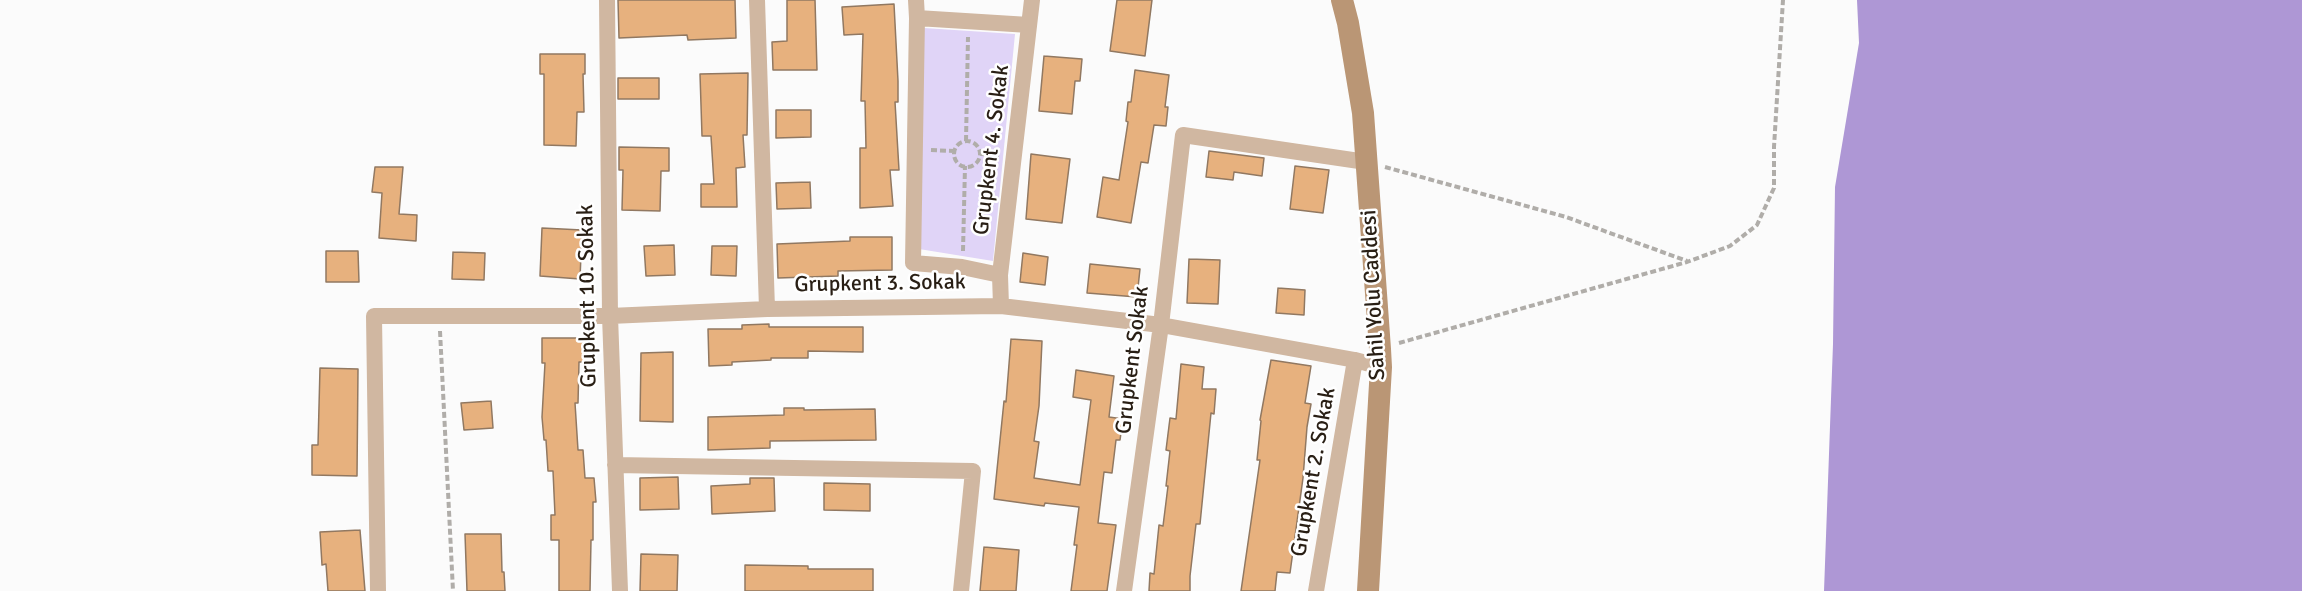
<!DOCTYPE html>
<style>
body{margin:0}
canvas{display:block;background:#fbfbfb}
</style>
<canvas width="2302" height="591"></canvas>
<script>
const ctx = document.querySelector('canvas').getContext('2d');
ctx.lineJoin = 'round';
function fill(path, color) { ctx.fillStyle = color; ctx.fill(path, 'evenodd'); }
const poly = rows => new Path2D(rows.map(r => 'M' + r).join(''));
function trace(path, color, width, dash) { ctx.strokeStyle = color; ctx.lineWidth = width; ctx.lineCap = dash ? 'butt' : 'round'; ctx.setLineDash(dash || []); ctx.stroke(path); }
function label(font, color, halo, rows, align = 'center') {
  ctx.font = font + ' Signika,sans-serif'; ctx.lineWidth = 5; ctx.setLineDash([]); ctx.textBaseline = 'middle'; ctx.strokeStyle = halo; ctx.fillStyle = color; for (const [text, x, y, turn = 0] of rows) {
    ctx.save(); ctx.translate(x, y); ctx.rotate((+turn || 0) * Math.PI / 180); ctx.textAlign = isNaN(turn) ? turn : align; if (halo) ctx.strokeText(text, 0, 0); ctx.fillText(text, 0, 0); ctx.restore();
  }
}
const green = poly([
 [924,28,1015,34,993,261,919,249]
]);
const water = poly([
 [1857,0,2302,0,2302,591,1824,591,1833,344,1835,187,1859,43]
]);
const building = poly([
 [618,0,735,0,736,38,688,40,687,35,619,38,618,0],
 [787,0,815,0,817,70,773,70,772,42,787,41,787,0],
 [1117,0,1152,0,1145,56,1110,51,1117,0],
 [894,4,898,81,898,102,895,102,899,170,890,170,893,206,860,208,860,148,866,148,865,101,861,101,863,34,844,35,842,7,894,4],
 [540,54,585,54,585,74,583,74,584,112,577,112,576,146,544,145,544,74,540,74,540,54],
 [1044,56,1082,59,1080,81,1075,81,1072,114,1039,111,1044,56],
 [1135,70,1169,75,1165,107,1168,107,1166,126,1154,125,1148,163,1141,162,1131,223,1097,217,1103,177,1119,180,1128,122,1126,121,1128,102,1131,102,1135,70],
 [748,73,747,135,743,135,745,167,736,168,737,207,701,207,701,184,714,184,711,136,702,136,700,74,748,73],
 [618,78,659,78,659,99,618,99,618,78],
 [776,110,811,110,811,137,776,138,776,110],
 [619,147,669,148,669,171,661,171,660,211,622,210,623,170,619,170,619,147],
 [1209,151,1264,158,1262,176,1234,172,1233,180,1206,177,1209,151],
 [1031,154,1070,159,1062,223,1026,219,1031,154],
 [1295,166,1329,170,1323,213,1290,209,1295,166],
 [375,167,403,167,399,214,417,215,416,241,379,238,382,193,372,192,375,167],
 [810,182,811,208,777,209,776,183,810,182],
 [542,228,582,230,580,279,540,276,542,228],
 [850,237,892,237,892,270,838,271,838,276,778,278,777,244,850,241,850,237],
 [674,245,675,275,646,276,644,246,674,245],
 [712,246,737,246,736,276,711,275,712,246],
 [326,251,358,251,359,282,326,282,326,251],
 [453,252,485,253,484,280,452,279,453,252],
 [1023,253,1048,257,1045,285,1020,282,1023,253],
 [1189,259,1220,260,1218,304,1187,303,1189,259],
 [1090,264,1140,269,1137,297,1087,293,1090,264],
 [1278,288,1305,290,1304,315,1276,313,1278,288],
 [769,324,769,327,863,327,863,352,808,351,808,358,771,358,771,360,732,362,732,365,709,366,708,329,742,329,742,325,769,324],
 [542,338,583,338,584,362,579,362,578,403,575,403,578,450,583,450,585,478,594,478,596,502,593,502,593,540,591,540,590,591,559,591,559,540,551,540,551,515,555,515,553,471,548,471,546,440,544,440,542,417,545,363,542,363,542,338],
 [1011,339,1042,341,1039,406,1034,441,1039,442,1034,478,1080,485,1091,400,1073,397,1076,370,1114,376,1109,417,1123,419,1120,440,1116,440,1112,473,1104,472,1098,523,1116,525,1107,591,1071,591,1077,545,1074,545,1079,507,1045,503,1044,506,994,499,1004,401,1006,402,1011,339],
 [673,352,673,422,640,421,641,353,673,352],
 [1271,360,1311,366,1305,403,1311,404,1307,427,1303,478,1290,573,1277,572,1275,591,1241,591,1260,460,1257,460,1261,421,1260,420,1271,360],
 [1181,364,1204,367,1202,389,1216,389,1214,414,1211,413,1200,524,1196,524,1190,576,1190,591,1149,591,1150,573,1154,574,1159,525,1163,526,1168,486,1166,486,1170,451,1166,450,1170,418,1176,419,1181,364],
 [320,368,358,369,357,476,312,475,312,445,318,445,320,368],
 [491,401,493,428,464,430,461,403,491,401],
 [784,408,804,408,804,410,875,409,876,440,770,441,770,448,708,450,708,417,784,415,784,408],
 [678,477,679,509,640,510,640,478,678,477],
 [750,478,774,478,775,511,712,514,711,486,750,484,750,478],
 [824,483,870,484,870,511,824,510,824,483],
 [360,530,365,591,328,591,326,564,322,565,320,532,360,530],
 [465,534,501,534,502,572,504,572,505,591,467,591,465,534],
 [984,547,1019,550,1016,591,980,591,984,547],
 [641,554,678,555,677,591,640,591,641,554],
 [745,565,808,566,808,569,873,569,873,591,745,591,745,565]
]);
const path = poly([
 [966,141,968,37],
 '954 154a13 13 0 1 1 26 0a13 13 0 1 1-26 0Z',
 [931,150,954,151],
 [980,154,999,155],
 [1385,167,1566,217,1687,261],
 [963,251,965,166],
 [440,331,453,591],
 [1399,343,1687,262,1730,246,1757,225,1774,188,1774,147,1783,0]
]);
const street = poly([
 [607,0,610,316,620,591],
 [757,0,767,309],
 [916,0,917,18],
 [1000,275,962,267,913,263,917,18,1029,25],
 [1001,306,1000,275,1032,0],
 [615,465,973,471,961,591],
 [378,591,374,316,610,316,767,309,1001,306,1161,325,1355,360,1381,367],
 [1124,591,1161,325,1183,135,1366,162],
 [1316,591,1355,360]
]);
const secondary = poly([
 [1342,0,1348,23,1363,113,1380,349,1381,367,1368,591]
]);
const streetNames = [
 ["Grupkent 4. Sokak",992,150,-83],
 ["Grupkent 3. Sokak",880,284,-1],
 ["Sahil Yolu Caddesi",1374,295,-93],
 ["Grupkent 10. Sokak",588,296,-91],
 ["Grupkent Sokak",1133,360,-83],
 ["Grupkent 2. Sokak",1314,472,-80]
];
fill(green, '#e0d4f7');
fill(water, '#ae97d5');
fill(building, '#e7b17e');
trace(building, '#917861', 1.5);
trace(path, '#b0ada9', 4, [6, 3]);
trace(street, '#d0b7a1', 16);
trace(secondary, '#ba9675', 22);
label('22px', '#291f15', '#fff', streetNames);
</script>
